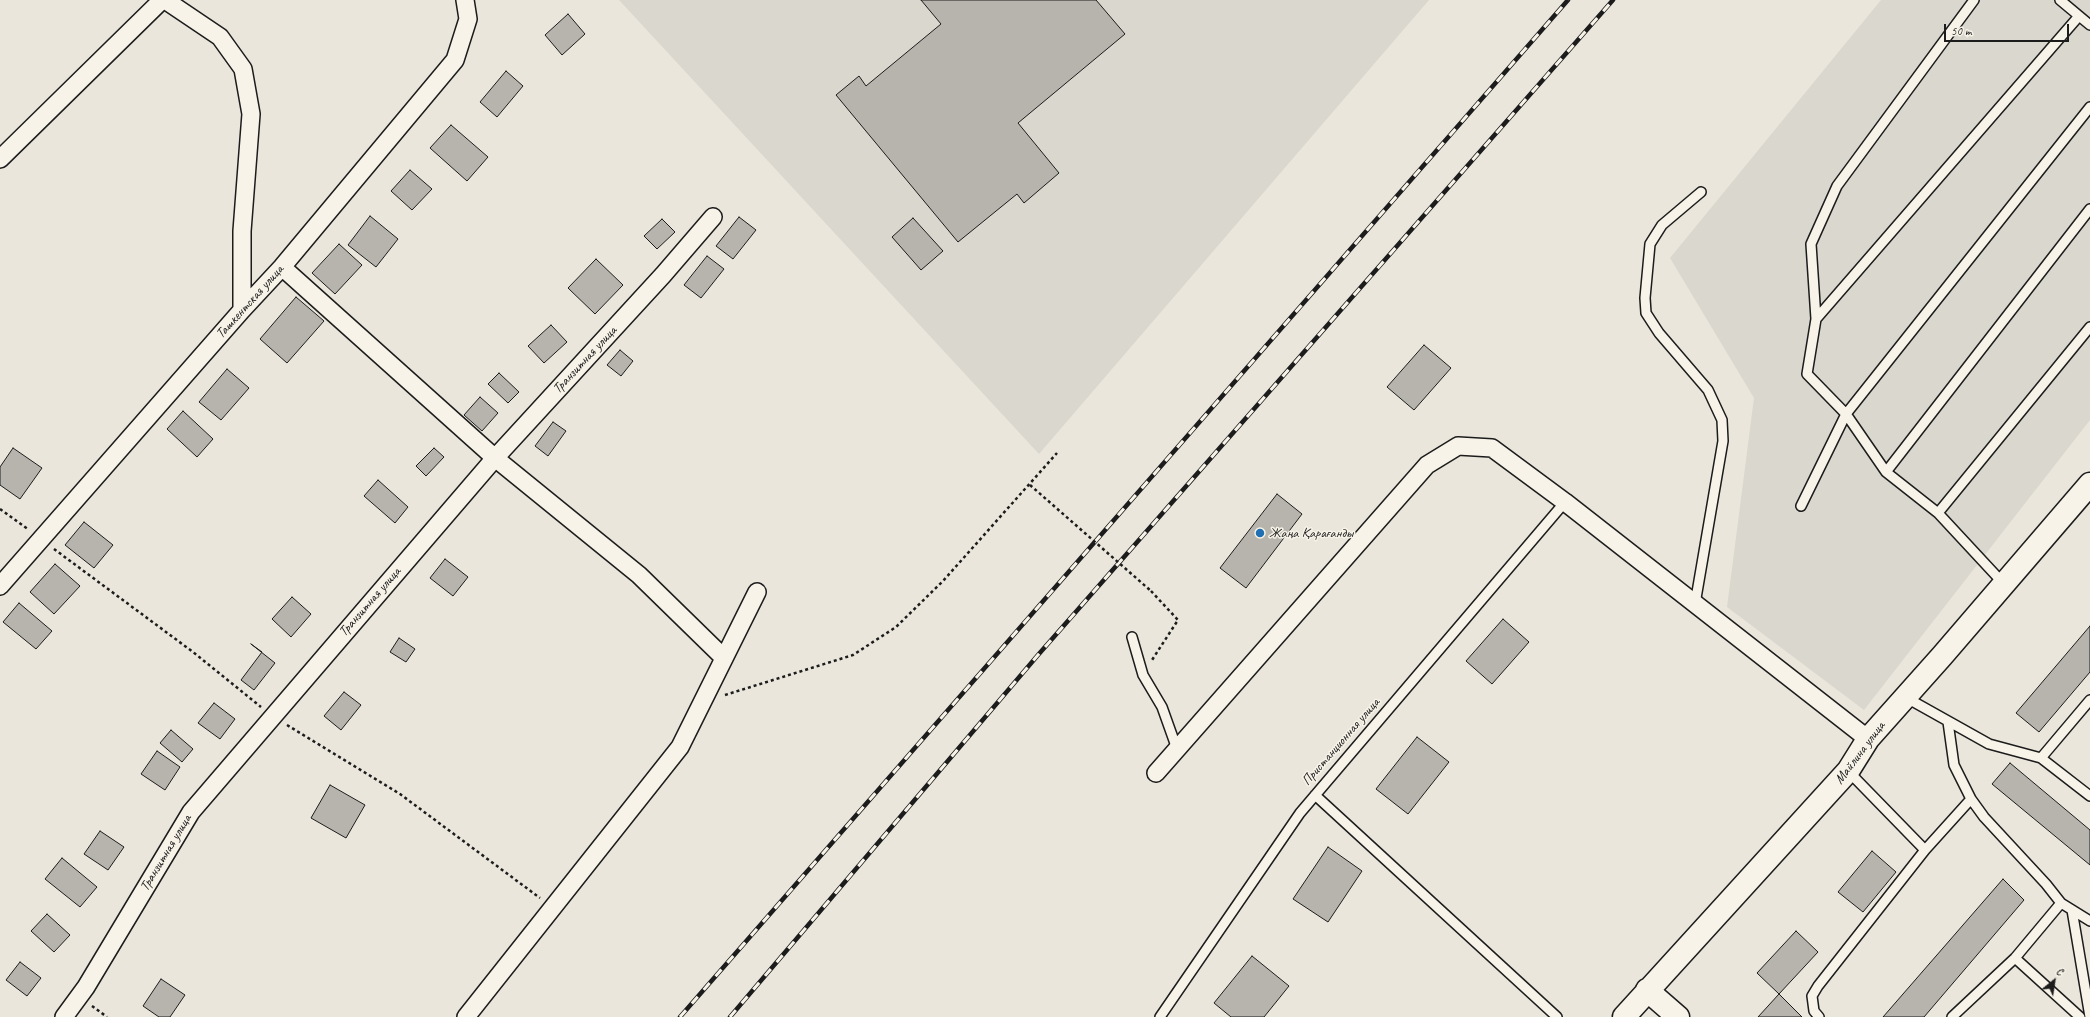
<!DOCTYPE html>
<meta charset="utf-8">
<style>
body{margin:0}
#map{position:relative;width:2090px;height:1017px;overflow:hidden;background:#eae6dc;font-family:Caveat,sans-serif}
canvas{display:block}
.north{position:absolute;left:2034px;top:961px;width:40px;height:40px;-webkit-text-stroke:3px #f7f3e8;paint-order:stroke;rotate:30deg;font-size:11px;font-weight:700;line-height:16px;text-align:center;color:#1c1c1c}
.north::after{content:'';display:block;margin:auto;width:14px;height:18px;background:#1c1c1c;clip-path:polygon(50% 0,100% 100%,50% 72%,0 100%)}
.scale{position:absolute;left:1944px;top:24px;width:125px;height:18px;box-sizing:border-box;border:2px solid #1c1c1c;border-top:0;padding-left:5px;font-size:12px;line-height:14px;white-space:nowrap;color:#1c1c1c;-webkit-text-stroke:3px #f7f3e8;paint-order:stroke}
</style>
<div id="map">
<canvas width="2090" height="1017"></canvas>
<div class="north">С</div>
<div class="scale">50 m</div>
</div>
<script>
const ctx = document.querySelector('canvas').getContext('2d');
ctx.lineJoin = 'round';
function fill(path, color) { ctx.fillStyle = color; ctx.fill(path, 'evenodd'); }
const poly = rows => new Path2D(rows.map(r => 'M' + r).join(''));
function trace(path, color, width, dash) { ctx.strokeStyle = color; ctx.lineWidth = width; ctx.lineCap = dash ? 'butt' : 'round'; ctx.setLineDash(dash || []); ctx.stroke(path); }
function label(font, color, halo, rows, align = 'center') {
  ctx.font = font + ' Caveat,sans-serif'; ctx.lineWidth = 3; ctx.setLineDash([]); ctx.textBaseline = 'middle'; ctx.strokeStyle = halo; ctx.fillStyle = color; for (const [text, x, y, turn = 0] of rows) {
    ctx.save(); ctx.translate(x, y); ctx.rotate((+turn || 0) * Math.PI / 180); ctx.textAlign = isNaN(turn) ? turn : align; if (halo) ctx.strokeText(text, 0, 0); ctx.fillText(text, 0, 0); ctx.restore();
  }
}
const built = poly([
 [619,0,1429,0,1039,454],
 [1881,0,2090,0,2090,420,1864,710,1727,607,1754,398,1670,258]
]);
const building = poly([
 [921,0,1096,0,1125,34,1018,123,1059,173,1024,203,1017,194,958,242,836,95,859,76,866,86,941,24,921,0],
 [568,14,585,34,562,55,545,35,568,14],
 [506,71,523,86,497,117,480,102,506,71],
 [451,125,488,157,467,181,430,148,451,125],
 [410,170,432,189,412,210,391,191,410,170],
 [370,216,398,239,376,267,348,245,370,216],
 [739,217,756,230,733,259,716,246,739,217],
 [913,218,943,251,921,270,892,237,913,218],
 [662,219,675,232,657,249,644,236,662,219],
 [339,244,362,265,335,294,312,273,339,244],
 [707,256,724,269,701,298,684,285,707,256],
 [596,259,623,285,595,314,568,288,596,259],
 [296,297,324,321,287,363,260,339,296,297],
 [551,325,567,342,544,363,528,346,551,325],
 [1424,345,1451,368,1414,410,1387,387,1424,345],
 [620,350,633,361,621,376,607,365,620,350],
 [227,369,249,388,221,420,199,402,227,369],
 [499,373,519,392,508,403,488,384,499,373],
 [480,397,498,413,482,431,464,415,480,397],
 [183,411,213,439,197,457,167,429,183,411],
 [553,422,566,431,548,456,535,446,553,422],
 [13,448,42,468,20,499,0,485,0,467,13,448],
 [434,448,444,457,426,476,416,466,434,448],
 [378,480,408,507,395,523,364,496,378,480],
 [1277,494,1302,514,1246,588,1220,568,1277,494],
 [84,522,113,545,94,568,65,545,84,522],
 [445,559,468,577,453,596,430,578,445,559],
 [55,564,80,586,54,614,30,592,55,564],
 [292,597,311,614,291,637,272,619,292,597],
 [19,603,52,631,36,649,3,622,19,603],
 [1503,619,1529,642,1492,684,1466,661,1503,619],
 [2090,626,2090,672,2039,732,2016,713,2090,626],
 [399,638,415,649,406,662,390,652,399,638],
 [251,644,275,663,254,690,241,680,262,652,251,644],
 [344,692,361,705,341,730,324,716,344,692],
 [214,703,235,719,220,739,198,723,214,703],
 [171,730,193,749,182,762,160,743,171,730],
 [1417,737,1449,762,1408,814,1376,789,1417,737],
 [157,751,180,767,165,790,141,774,157,751],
 [2010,763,2090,830,2090,865,1992,784,2010,763],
 [330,785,365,805,346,838,311,818,330,785],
 [100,831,124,847,108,870,84,854,100,831],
 [1328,847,1362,871,1328,922,1293,899,1328,847],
 [1872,851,1896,872,1863,912,1838,892,1872,851],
 [62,858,97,887,80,907,45,879,62,858],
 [2003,879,2024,900,1924,1017,1883,1017,2003,879],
 [47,914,70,935,54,952,31,931,47,914],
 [1796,931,1818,952,1779,994,1757,973,1796,931],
 [1252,956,1289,986,1264,1017,1231,1017,1214,1003,1252,956],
 [20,962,41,978,27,996,6,980,20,962],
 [161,979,185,995,170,1017,159,1017,143,1006,161,979],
 [1779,994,1802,1017,1758,1017,1779,994]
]);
const path = poly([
 [0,509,29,530],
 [54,549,193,652,261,707],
 [1151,591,1178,620,1152,660],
 [725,695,853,655,896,627,943,581,1057,453],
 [287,725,400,794,540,898],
 [92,1006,107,1017]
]);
const lane = poly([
 [1974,0,1837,186,1811,244,1816,319,1807,374,1846,414,1886,472,1938,513,2003,583],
 [2060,0,2090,25],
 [1816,319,2079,16],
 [1886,472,2090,209],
 [1801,506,1846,414,2090,107],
 [1938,513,2090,327],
 [1695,604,1723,441,1722,420,1708,390,1659,333,1646,313,1645,298,1650,244,1662,225,1701,192],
 [1132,637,1143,675,1162,707,1177,749],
 [1905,697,1989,744,2041,758,2090,796],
 [1948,722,1954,765,1971,799,1984,817,2046,884,2061,903,2090,921],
 [2041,758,2090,700],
 [1848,771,1925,850],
 [1315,795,1557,1017],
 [2072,910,2090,1017],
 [2015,958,2080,1017],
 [1160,1017,1300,813,1565,502],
 [1819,1017,1814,1011,1812,996,1818,986,1925,850,1971,799],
 [1952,1017,2015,958,2061,903]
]);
const street = poly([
 [165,0,220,37,243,69,251,114,242,231,242,310],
 [0,159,162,0],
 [282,267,495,458,639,575,724,658],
 [0,586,242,310,282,267,455,60,468,19,465,0],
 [1156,773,1427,465,1458,446,1492,448,1565,502,1868,739],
 [64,1017,86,987,191,812,495,458,663,275,713,217],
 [466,1017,680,747,757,592]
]);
const secondary = poly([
 [1647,990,1678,1017],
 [1624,1017,1848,771,1868,739,1942,656,2090,484]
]);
const rail = poly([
 [680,1017,1568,0],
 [730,1017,1038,655,1613,0]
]);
const pathBridge = poly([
 [1030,485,1151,591]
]);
const markers = [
 [1260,533,5,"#1f6fb2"]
];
const streetNames = [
 ["Ташкентская улица",250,302,-48],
 ["Транзитная улица",585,360,-47],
 ["Транзитная улица",370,602,-49],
 ["Пристанционная улица",1341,742,-49],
 ["Майлина улица",1860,753,-53],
 ["Транзитная улица",166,853,-59]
];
const poiNames = [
 ["Жаңа Қарағанды",1269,533]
];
fill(built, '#dad7ce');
fill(building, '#b6b4ac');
trace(building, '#1c1c1c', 1);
trace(lane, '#1c1c1c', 12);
trace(street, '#1c1c1c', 20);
trace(secondary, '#1c1c1c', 25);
trace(path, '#1c1c1c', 2.5, [3, 3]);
trace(lane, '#f7f3e8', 9);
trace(street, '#f7f3e8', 17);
trace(secondary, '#f7f3e8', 22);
trace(rail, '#1c1c1c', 4.5);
trace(rail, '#f7f3e8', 3, [9]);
trace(pathBridge, '#1c1c1c', 2.5, [3, 3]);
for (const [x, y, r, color] of markers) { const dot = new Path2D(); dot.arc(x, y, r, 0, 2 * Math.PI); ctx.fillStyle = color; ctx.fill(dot); trace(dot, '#f7f3e8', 1.5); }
label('14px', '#1c1c1c', '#f7f3e8', streetNames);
label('14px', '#1c1c1c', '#f7f3e8', poiNames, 'left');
</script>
